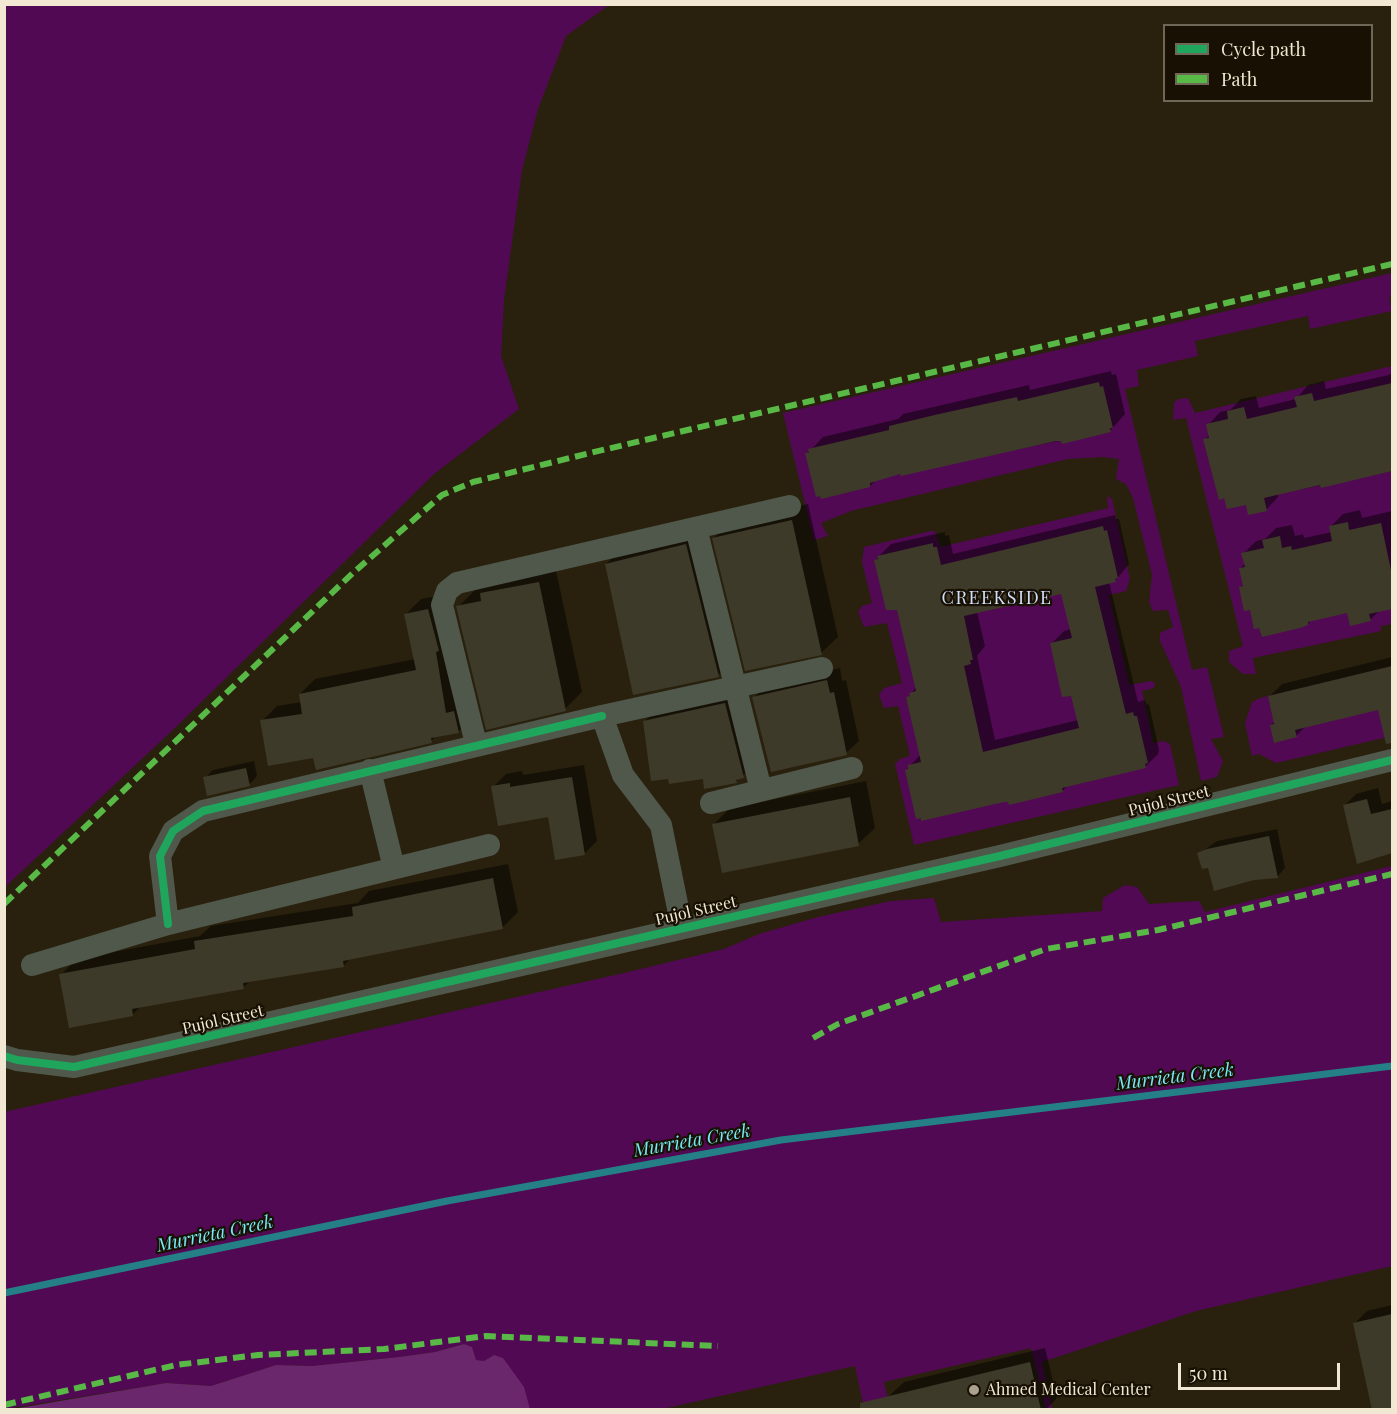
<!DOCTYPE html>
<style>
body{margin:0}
#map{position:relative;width:1397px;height:1414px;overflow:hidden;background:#29210d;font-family:"Playfair Display",serif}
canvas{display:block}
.frame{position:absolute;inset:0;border:6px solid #f1e7d3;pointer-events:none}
.legend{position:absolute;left:1163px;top:24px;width:210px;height:78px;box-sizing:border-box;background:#181103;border:2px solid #6f6756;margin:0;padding:8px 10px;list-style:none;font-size:18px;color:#f1e7d3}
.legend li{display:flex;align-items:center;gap:12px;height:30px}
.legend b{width:30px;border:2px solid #6f6756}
.scale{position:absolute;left:1178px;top:1363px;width:162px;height:27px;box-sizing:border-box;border:3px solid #f1e7d3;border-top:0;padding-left:8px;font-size:18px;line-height:21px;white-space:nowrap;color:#f1e7d3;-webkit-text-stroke:4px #181103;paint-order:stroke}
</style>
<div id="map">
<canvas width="1397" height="1414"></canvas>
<div class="frame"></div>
<ul class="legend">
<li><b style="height:8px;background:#20a55d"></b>Cycle path</li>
<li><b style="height:8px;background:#58b947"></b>Path</li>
</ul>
<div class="scale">50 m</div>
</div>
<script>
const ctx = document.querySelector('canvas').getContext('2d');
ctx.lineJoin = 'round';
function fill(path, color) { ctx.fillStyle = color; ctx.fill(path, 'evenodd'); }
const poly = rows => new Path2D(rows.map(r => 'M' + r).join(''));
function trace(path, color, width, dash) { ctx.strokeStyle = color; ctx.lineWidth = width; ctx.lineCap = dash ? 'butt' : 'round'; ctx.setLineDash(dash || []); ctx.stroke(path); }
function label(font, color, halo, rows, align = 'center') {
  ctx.font = font + ' "Playfair Display",serif'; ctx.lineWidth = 4.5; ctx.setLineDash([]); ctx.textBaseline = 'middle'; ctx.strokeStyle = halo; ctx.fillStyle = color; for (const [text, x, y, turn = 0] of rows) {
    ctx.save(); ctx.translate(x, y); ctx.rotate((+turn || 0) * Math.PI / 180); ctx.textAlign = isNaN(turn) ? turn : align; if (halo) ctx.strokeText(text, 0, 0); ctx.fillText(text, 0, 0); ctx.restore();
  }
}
const green = poly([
 [5,4,609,5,566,36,538,109,522,170,504,300,501,356,519,409,434,474,176,727,5,887],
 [1392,273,1392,296,1389,297,1392,311,1310,329,1308,316,1195,341,1198,356,1137,370,1139,386,1125,389,1192,670,1207,667,1224,737,1211,739,1223,761,1217,777,1201,781,1181,687,1160,641,1160,633,1173,627,1168,610,1153,611,1149,602,1152,575,1133,498,1126,484,1116,479,1119,459,1103,457,1068,459,851,511,821,523,828,536,814,540,783,413],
 [1392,366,1392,624,1381,626,1381,631,1253,658,1256,674,1243,674,1229,662,1229,651,1243,646,1186,418,1173,420,1174,403,1178,399,1188,398,1195,413],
 [1107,496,1112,499,1130,579,1126,591,1109,595,1129,685,1151,681,1155,683,1154,688,1142,691,1153,743,1164,741,1170,744,1179,785,914,845,895,764,900,759,910,756,898,706,884,708,879,695,884,688,902,683,887,623,864,627,858,612,862,606,872,603,862,562,864,547,931,531,935,531,940,547,1108,508],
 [1392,666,1392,736,1276,763,1259,754,1252,756,1245,723,1252,702,1260,698],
 [1392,866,1392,1266,1196,1311,1042,1362,1052,1409,1046,1409,1031,1348,884,1382,890,1409,864,1409,855,1366,662,1409,530,1410,494,1355,484,1361,475,1360,474,1352,464,1344,435,1352,399,1357,312,1366,276,1365,211,1386,166,1383,5,1409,4,1112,624,973,724,949,759,934,818,917,891,901,934,898,941,922,1102,911,1103,898,1125,885,1137,887,1149,904,1199,901,1205,912]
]);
const forest = poly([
 [464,1344,472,1347,476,1360,484,1361,494,1355,503,1358,524,1387,530,1409,13,1409,166,1383,211,1386,276,1365,312,1366,399,1357,435,1352]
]);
const shadow = poly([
 [1111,371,1112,375,1116,374,1125,414,1110,431,901,472,876,480,870,486,807,454,823,437,898,419,903,414,1029,385,1030,390],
 [1392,372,1392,471,1278,494,1278,497,1266,510,1247,503,1205,440,1210,434,1208,425,1220,412,1230,410,1241,399,1256,396,1259,408,1296,399,1308,385,1324,381,1326,389,1389,375],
 [808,504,838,637,821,653,714,538,731,521],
 [1360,510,1362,518,1392,511,1392,607,1380,610,1370,620,1348,611,1312,619,1308,624,1251,608,1241,587,1244,584,1240,569,1245,563,1243,554,1256,541,1265,539,1276,528,1292,525,1295,536,1303,534,1304,538,1332,532,1330,527,1343,514],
 [1115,515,1116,519,1119,519,1129,564,1115,581,1109,582,1138,702,1145,700,1147,705,1149,704,1159,750,1158,754,1145,767,1069,785,1062,791,1009,801,906,770,921,754,908,698,916,687,898,609,876,560,879,556,891,544,945,532,945,536,949,535,953,554],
 [1062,592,1071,629,1064,631,1051,644,1072,694,1078,720,995,740,977,656,985,646,977,612],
 [703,528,735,658,718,675,606,564,623,547],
 [555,566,582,692,565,709,458,607,475,590],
 [443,595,474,716,459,731,437,735,431,741,315,756,262,721,277,706,302,702,300,694,315,679,415,659,406,614,421,599],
 [1392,657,1392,712,1380,715,1379,709,1306,726,1296,736,1271,725,1275,721,1269,697,1282,684],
 [840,668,842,681,846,680,859,741,846,753,754,698,766,685],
 [738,691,756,764,736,781,704,777,644,722,657,709],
 [254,761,257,776,249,785,205,778,213,770],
 [584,765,597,841,584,854,549,816,493,787,506,774,522,771,523,775],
 [866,781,875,828,858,844,713,825,730,808],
 [1378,788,1382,804,1392,801,1392,851,1358,862,1344,806,1356,794],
 [1277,829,1285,868,1277,877,1209,866,1199,854,1217,841],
 [508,864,518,912,502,928,351,958,343,966,250,981,243,988,141,1006,132,1015,61,975,76,959,200,936,211,926,358,903,369,891],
 [1392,1305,1392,1410,1374,1410,1355,1323,1367,1311],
 [1045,1348,1057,1398,1046,1410,891,1410,888,1397,904,1382]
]);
const stream = poly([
 [4,1293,447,1201,781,1140,1392,1066]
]);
const building = poly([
 [1099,382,1100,387,1103,386,1113,428,1110,428,1111,432,1062,444,1061,441,1056,441,901,476,900,474,870,483,870,487,821,499,820,496,816,497,805,453,809,453,808,449,889,430,889,426,939,414,1017,397,1018,401],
 [1392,383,1392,471,1321,488,1320,485,1264,498,1267,511,1248,515,1246,505,1227,509,1224,498,1219,500,1203,439,1209,438,1206,424,1228,419,1227,411,1244,407,1247,419,1297,407,1294,397,1312,393,1314,401],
 [792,520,822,655,745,671,712,538],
 [1348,522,1349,530,1381,523,1392,575,1392,609,1369,614,1371,621,1350,626,1347,613,1308,622,1308,625,1300,628,1262,637,1259,628,1254,629,1250,610,1244,611,1239,587,1243,586,1239,568,1245,567,1241,553,1264,548,1262,540,1280,536,1282,548,1291,546,1292,550,1332,541,1329,526],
 [1103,526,1104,531,1107,530,1118,578,1115,579,1116,582,1095,587,1126,714,1133,712,1134,716,1137,716,1148,763,1145,764,1146,768,1062,788,1063,792,1009,805,1008,802,1004,802,921,821,921,818,916,819,905,770,908,769,908,765,921,762,906,697,910,696,909,693,916,691,897,610,886,610,874,560,878,559,877,556,933,543,933,547,937,547,941,565],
 [1061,594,1072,638,1050,643,1062,697,1071,696,1079,728,983,752,964,666,971,664,970,660,973,660,964,616],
 [686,544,719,677,633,695,605,564],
 [539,582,566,711,486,730,456,606,481,601,480,593],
 [428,609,439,651,436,652,446,713,454,711,459,733,431,738,432,743,316,770,313,758,268,766,260,720,302,714,299,694,416,670,404,614],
 [1392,666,1392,743,1386,744,1378,710,1295,730,1297,737,1274,743,1270,725,1274,724,1268,696],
 [827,680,830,693,834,692,847,755,771,772,752,697],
 [725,703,744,778,736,780,737,783,704,789,703,779,669,784,668,779,651,781,643,721],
 [246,768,250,786,207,796,203,777],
 [572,777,585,855,555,860,548,817,498,826,491,786,510,783,510,787],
 [850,797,859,846,722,873,712,824],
 [1367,799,1371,814,1392,809,1392,853,1357,864,1343,805],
 [1269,836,1278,878,1254,880,1214,891,1208,868,1202,869,1197,853,1207,849],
 [493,878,503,929,343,961,344,967,243,983,244,989,132,1009,133,1016,69,1028,59,974,195,949,194,941,353,916,352,907],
 [1392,1314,1392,1410,1372,1410,1353,1323],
 [1030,1362,1041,1410,860,1410,860,1403]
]);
const minor = poly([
 [696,528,761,790],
 [476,744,442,605,447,591,457,583,790,506],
 [370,770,394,868],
 [711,803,852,768],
 [168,924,160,856,173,831,203,811,602,716],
 [682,928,661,825,623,775,602,716,822,668],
 [32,965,168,924,489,845],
 [4,1056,17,1060,74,1067,1000,856,1392,760]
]);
const quiet = poly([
 [4,904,354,572,442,495,473,482,590,453,1392,264],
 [813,1038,838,1024,1046,949,1158,930,1392,874],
 [4,1405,176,1365,258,1355,384,1349,486,1336,718,1346]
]);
const cycleway = poly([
 [168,924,160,856,173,831,203,811,602,716],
 [4,1056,17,1060,74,1067,1000,856,1392,760]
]);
const markers = [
 [974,1390,6,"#aba28e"]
];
const streetNames = [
 ["Pujol Street",1169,801,-14],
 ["Pujol Street",696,911,-13],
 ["Pujol Street",223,1020,-13]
];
const poiNames = [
 ["Ahmed Medical Center",986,1390]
];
const neighbourhoodNames = [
 ["CREEKSIDE",997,598]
];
const waterNames = [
 ["Murrieta Creek",1175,1077,-7],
 ["Murrieta Creek",692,1141,-10],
 ["Murrieta Creek",215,1234,-12]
];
fill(green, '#520953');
fill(forest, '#6a276b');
fill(shadow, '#0007');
trace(stream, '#248086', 7);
fill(building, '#3e3a29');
trace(minor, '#4f584b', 22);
trace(quiet, '#58b947', 6, [12, 6]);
trace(cycleway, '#20a55d', 8);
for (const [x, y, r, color] of markers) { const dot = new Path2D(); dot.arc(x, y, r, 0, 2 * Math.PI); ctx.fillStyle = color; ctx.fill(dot); trace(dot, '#181103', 2); }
label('16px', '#f1e7d3', '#181103', streetNames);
label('16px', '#f1e7d3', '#181103', poiNames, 'left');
ctx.letterSpacing = '1.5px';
label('18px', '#d2dffa', '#181103', neighbourhoodNames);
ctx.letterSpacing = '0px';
label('italic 18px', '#76ebf7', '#181103', waterNames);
</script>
